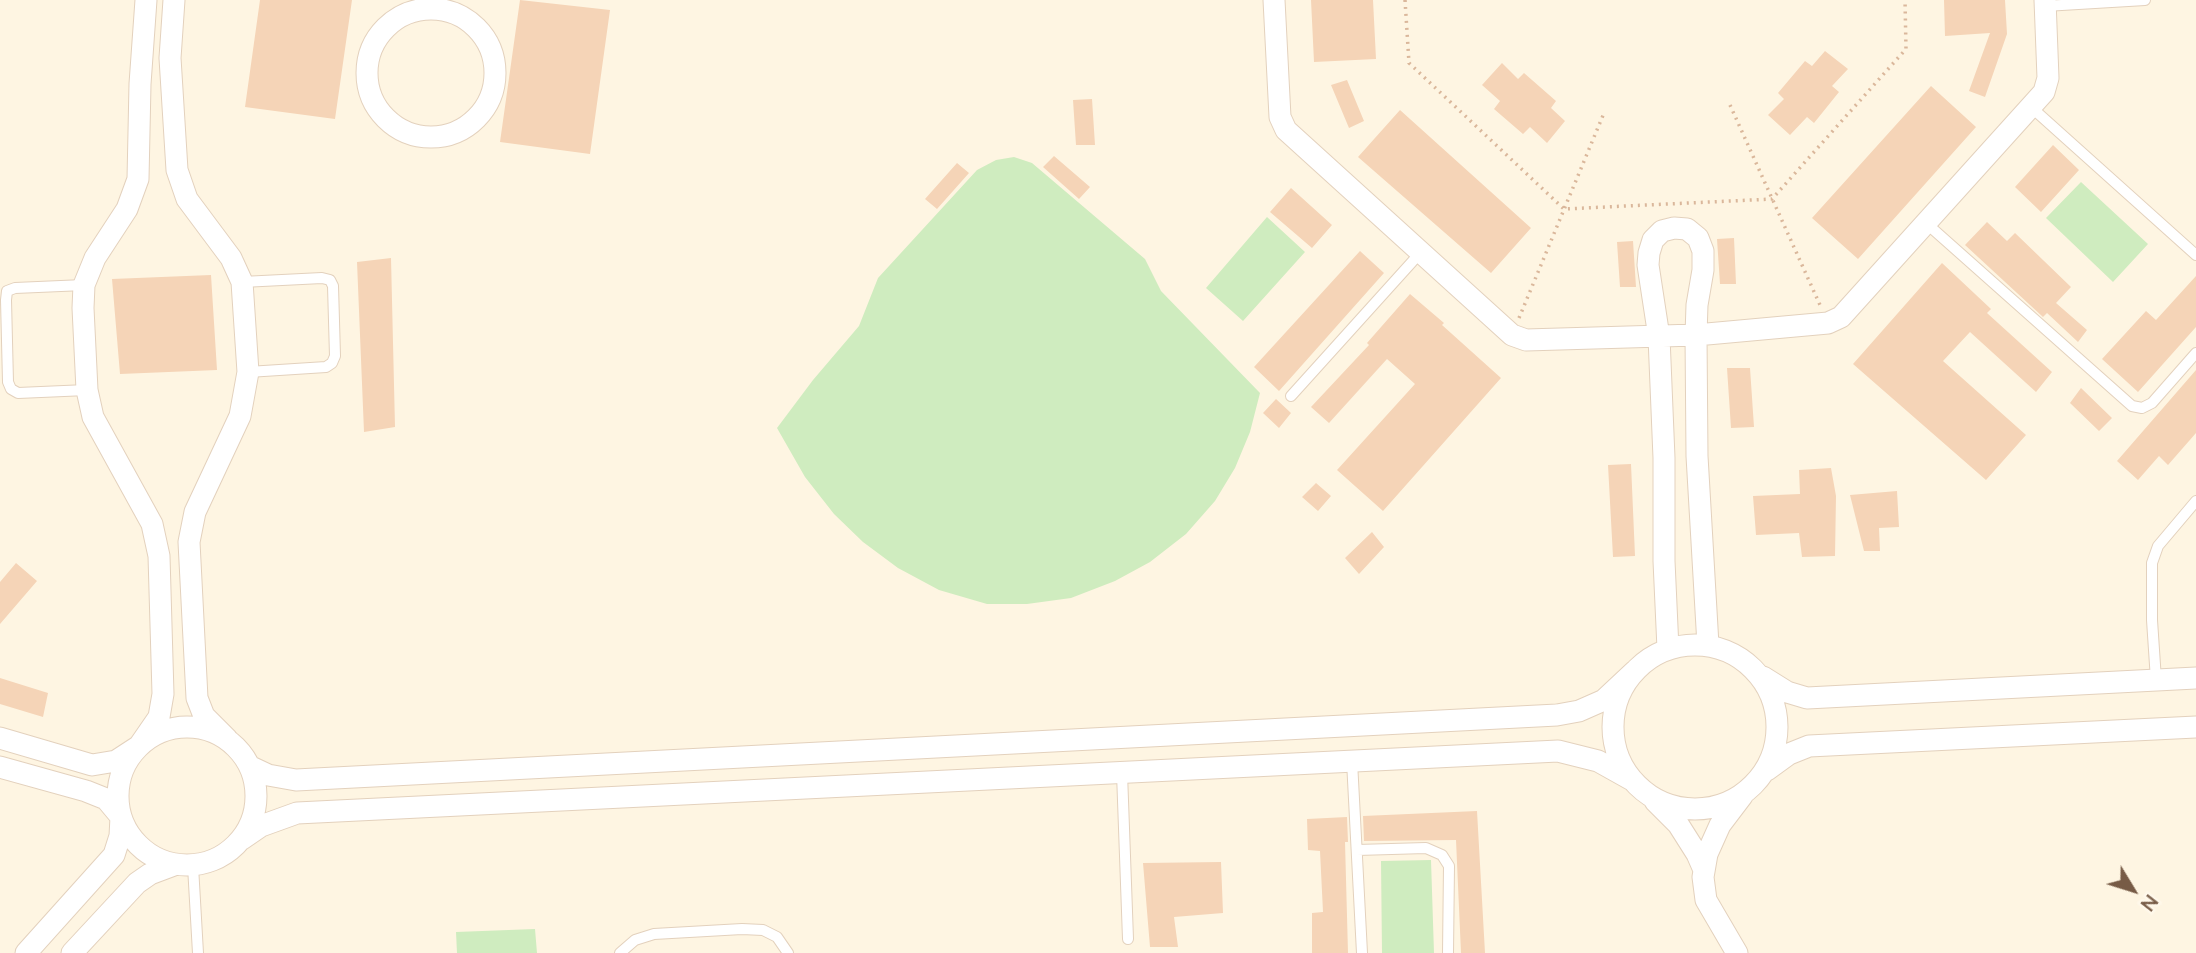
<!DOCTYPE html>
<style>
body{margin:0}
#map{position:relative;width:2196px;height:953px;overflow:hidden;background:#fef5e2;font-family:Lato,sans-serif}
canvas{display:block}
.north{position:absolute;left:2098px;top:855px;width:70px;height:70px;-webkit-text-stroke:5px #fff8ea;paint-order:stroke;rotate:128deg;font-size:19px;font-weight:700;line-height:28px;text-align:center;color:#775b46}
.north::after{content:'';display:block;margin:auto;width:24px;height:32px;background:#775b46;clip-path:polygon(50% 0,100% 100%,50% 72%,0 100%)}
</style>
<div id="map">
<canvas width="2196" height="953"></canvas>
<div class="north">N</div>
</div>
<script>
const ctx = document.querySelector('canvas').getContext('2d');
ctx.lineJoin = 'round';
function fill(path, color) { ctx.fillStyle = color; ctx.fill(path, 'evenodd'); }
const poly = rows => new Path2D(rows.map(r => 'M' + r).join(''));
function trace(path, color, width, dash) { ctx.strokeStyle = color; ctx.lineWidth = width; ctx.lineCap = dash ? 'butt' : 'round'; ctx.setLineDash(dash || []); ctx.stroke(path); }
const green = poly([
 [1014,157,1032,163,1145,259,1161,291,1260,393,1250,432,1235,468,1215,501,1186,534,1150,562,1115,581,1071,598,1027,604,987,604,939,590,898,568,863,542,834,514,805,477,777,428,813,380,859,326,878,278,977,170,996,160],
 [2081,182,2148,244,2113,282,2046,218],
 [1267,217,1305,252,1243,321,1206,288],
 [1431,860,1434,953,1382,953,1381,861],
 [535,929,537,953,457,953,456,932]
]);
const building = poly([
 [260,0,352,0,335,119,245,107],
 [520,0,610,10,590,154,500,142],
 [1311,0,1373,0,1376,59,1314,62],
 [1944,0,2005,0,2007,34,1985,97,1969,91,1990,33,1945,36],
 [1825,51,1848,69,1832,86,1839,92,1814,123,1807,117,1790,135,1768,115,1784,99,1778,93,1805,61,1812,66],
 [1502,63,1518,79,1524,73,1556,101,1551,108,1565,121,1547,143,1530,127,1523,134,1494,109,1500,101,1482,85],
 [1347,80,1364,121,1349,128,1331,85],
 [1931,86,1976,127,1858,259,1812,218],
 [1092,99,1095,145,1076,145,1073,100],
 [1400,110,1531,228,1491,273,1358,157],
 [2053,145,2079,170,2041,212,2015,187],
 [1054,156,1090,187,1079,199,1043,167],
 [957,163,969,173,937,209,925,199],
 [1291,188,1332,225,1312,248,1270,212],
 [1987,222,2007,241,2015,233,2071,287,2056,303,2087,330,2078,342,2047,313,2043,317,1965,245],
 [1734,238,1736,284,1720,284,1717,239],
 [1633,241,1636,287,1620,287,1617,242],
 [1360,251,1384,273,1279,391,1254,367],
 [391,258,395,427,364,432,357,262],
 [1942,263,1991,309,1987,313,2052,372,2036,392,1970,332,1943,361,2026,435,1986,480,1853,364],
 [211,275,217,370,120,374,112,279],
 [2196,276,2196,327,2138,392,2102,359,2146,311,2156,320],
 [1410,294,1444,323,1442,325,1501,378,1383,511,1337,470,1415,384,1387,359,1329,423,1311,407,1369,345,1367,343],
 [1727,368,1750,368,1754,427,1731,428],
 [2196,370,2196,433,2168,465,2159,456,2138,480,2117,461],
 [2081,388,2112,418,2099,431,2070,403],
 [1276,399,1291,413,1279,428,1263,413],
 [1631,464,1635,556,1613,557,1608,465],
 [1831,468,1836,496,1835,556,1802,557,1799,533,1756,535,1753,496,1800,494,1799,470],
 [1316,483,1331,496,1318,511,1302,497],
 [1897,491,1899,527,1879,528,1880,551,1864,551,1850,495],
 [1372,532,1384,547,1359,574,1345,558],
 [16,563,37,581,0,624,0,582],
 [0,678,48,693,43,717,0,704],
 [1477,811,1485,953,1461,953,1456,840,1364,841,1363,816],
 [1347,817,1348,842,1345,842,1348,953,1312,953,1312,913,1323,912,1320,851,1308,850,1307,819],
 [1221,862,1223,913,1174,917,1178,947,1150,947,1143,863]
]);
const path = poly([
 [1405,0,1409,63,1564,209,1772,199,1906,49,1905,0],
 [1730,105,1820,305],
 [1519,318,1604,113]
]);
const lane = poly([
 [2045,6,2145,0],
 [2031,107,2196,255],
 [1926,223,2132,406,2142,408,2152,403,2196,353],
 [242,282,322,278,330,280,333,286,335,356,332,363,326,367,248,372],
 [84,285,15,288,7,291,6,300,8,382,11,389,18,393,87,390],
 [1291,396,1421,252],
 [2156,680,2152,620,2152,563,2158,546,2196,501],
 [1352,761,1362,953],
 [1122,773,1128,939],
 [1357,850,1426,848,1442,855,1449,866,1448,953],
 [193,866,198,953],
 [620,953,635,940,654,934,742,929,763,930,777,937,788,953]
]);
const street = poly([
 [174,0,170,58,177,170,187,199,231,258,242,282,248,372,240,416,195,512,189,542,197,698,204,716,227,739],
 [1274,0,1280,117,1286,130,1512,335,1526,340,1696,335,1828,323,1841,317,2044,92,2048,78,2045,0],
 '367 73a64 64 0 1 1 128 0a64 64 0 1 1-128 0Z',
 '1613 727a82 82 0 1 1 164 0a82 82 0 1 1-164 0Z',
 [1668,649,1664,561,1664,458,1659,337,1648,265,1649,253,1653,240,1662,231,1674,228,1687,229,1698,238,1703,251,1703,270,1697,305,1696,335,1697,456,1708,645],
 [1763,677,1787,692,1807,698,2196,678],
 '118 796a69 69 0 1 1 138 0a69 69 0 1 1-138 0Z',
 [0,738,92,765,116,761,139,746,159,717,163,694,159,556,152,524,93,417,87,390,83,308,84,285,95,258,127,209,138,179,140,84,146,0],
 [0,767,86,791,106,799,121,817,120,836,114,855,26,953],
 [251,767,268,775,296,780,1557,715,1579,711,1604,700,1635,671],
 [1767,770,1789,754,1809,746,2196,727],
 [1655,801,1678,824,1697,854,1704,870],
 [242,839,261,826,297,813,1558,751,1598,761,1632,780],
 [72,953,137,883,150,874,174,865],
 [1737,953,1706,900,1703,877,1707,854,1720,825,1742,796]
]);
fill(green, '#cfecbf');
fill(building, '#f5d4b7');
trace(lane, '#e3d1bd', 12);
trace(street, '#e3d1bd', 23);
trace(path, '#dab79b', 3.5, [2, 5]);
trace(lane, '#fff', 10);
trace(street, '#fff', 21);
</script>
